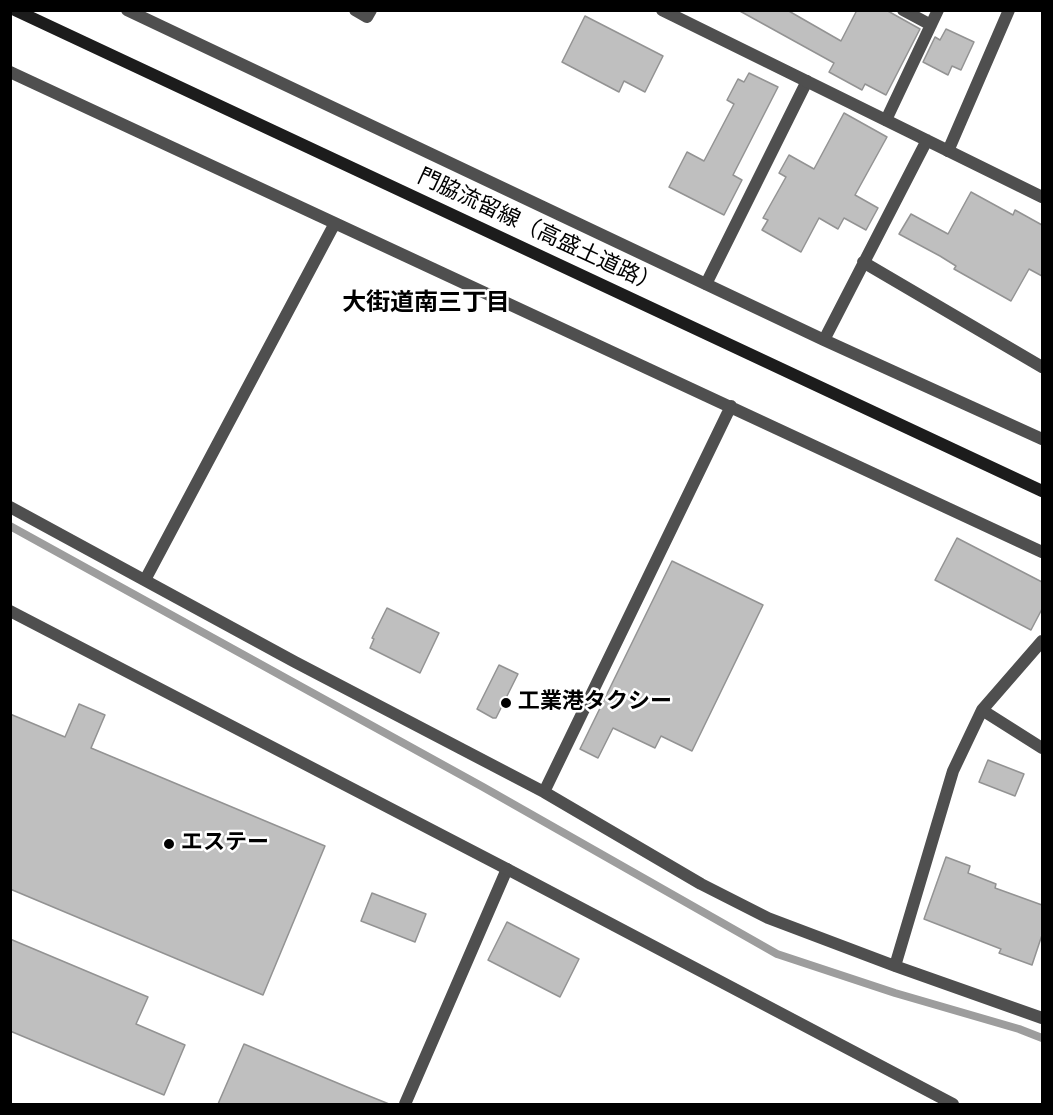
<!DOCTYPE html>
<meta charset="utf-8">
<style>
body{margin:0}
#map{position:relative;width:1053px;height:1115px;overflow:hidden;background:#fff;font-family:Jost,sans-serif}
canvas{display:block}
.frame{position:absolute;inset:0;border:12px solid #000;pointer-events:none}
</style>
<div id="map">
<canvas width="1053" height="1115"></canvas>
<div class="frame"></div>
</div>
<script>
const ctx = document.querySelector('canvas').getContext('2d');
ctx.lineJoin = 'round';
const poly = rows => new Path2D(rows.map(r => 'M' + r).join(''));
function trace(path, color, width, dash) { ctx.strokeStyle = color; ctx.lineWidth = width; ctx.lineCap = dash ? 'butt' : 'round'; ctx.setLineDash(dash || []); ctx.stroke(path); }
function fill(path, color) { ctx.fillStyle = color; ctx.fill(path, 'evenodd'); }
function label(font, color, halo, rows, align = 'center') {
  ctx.font = font + ' Jost,"Noto Sans JP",sans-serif'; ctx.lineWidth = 5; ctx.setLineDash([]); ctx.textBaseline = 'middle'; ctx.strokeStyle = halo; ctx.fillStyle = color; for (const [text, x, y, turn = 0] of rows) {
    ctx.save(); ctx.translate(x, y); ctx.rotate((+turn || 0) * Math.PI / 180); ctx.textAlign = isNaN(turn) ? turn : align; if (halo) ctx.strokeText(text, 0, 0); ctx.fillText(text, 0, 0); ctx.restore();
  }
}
const stream = poly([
 [10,526,483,787,777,954,895,993,1019,1029,1042,1038]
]);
const building = poly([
 [738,10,787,10,841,41,857,10,886,10,920,29,886,95,865,84,862,90,829,72,834,63,738,10],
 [585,16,663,56,645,92,624,81,619,92,562,62,585,16],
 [946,29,974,42,961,70,952,66,948,75,923,62,935,37,940,40,946,29],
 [749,73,778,87,733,175,742,180,724,215,669,187,687,152,704,161,734,104,727,100,738,79,744,82,749,73],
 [844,113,887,137,855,195,878,208,866,230,844,218,838,229,819,218,801,252,762,230,768,220,763,218,786,177,779,173,789,155,814,169,844,113],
 [971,192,1013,215,1015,210,1042,225,1042,276,1029,269,1011,301,954,269,956,266,940,256,899,234,911,214,948,234,971,192],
 [957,538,1042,582,1042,609,1031,630,935,580,957,538],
 [672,561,763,605,692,751,661,736,655,748,613,728,598,758,580,749,672,561],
 [387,608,439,633,420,673,370,648,374,639,372,638,387,608],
 [499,665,518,674,496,718,493,718,477,709,499,665],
 [79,704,105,715,91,748,325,846,263,995,10,889,10,714,65,737,79,704],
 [988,760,1024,774,1015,796,979,782,988,760],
 [946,857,970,866,968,873,996,884,995,888,1042,905,1042,935,1032,965,999,953,1001,949,924,919,946,857],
 [372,893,426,914,415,942,361,921,372,893],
 [507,922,579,959,560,997,488,960,507,922],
 [10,939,148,997,136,1024,185,1045,164,1095,10,1031,10,939],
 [244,1044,347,1087,389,1104,218,1104,244,1044]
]);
const service = poly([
 [903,10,931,25],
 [886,120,938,10],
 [948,151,1009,10],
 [706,284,807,81]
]);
const minor = poly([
 [127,10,824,340,1042,439],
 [355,10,367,17,371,10],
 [662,10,1042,197],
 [10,72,1042,552],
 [863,262,1042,367],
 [824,340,927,140],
 [10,507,295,662,544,792,701,884,768,918,895,966,1042,1018],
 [145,580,335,223],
 [982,710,1042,748],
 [544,792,731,406],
 [895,966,953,771,982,710,1042,641],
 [405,1104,507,869]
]);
const tertiary = poly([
 [10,611,507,869,953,1104]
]);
const secondary = poly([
 [15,10,1042,491]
]);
const markers = [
 [506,703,6,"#000"],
 [169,844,6,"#000"]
];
const streetNames = [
 ["門脇流留線（高盛土道路）",538,232,25]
];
const poiNames = [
 ["工業港タクシー",518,703],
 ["エステー",181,844]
];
const neighbourhoodNames = [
 ["大街道南三丁目",426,304]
];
trace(stream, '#9d9d9d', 8);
fill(building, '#bfbfbf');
trace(building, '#939393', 1.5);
trace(service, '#4f4f4f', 12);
trace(minor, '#4f4f4f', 12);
trace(tertiary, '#4f4f4f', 12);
trace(secondary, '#1c1c1c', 12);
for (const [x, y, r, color] of markers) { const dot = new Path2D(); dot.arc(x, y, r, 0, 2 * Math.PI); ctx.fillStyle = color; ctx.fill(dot); trace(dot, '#fff', 2); }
label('22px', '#000', '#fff', streetNames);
label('bold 22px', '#000', '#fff', poiNames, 'left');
label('bold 24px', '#000', '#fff', neighbourhoodNames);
</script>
